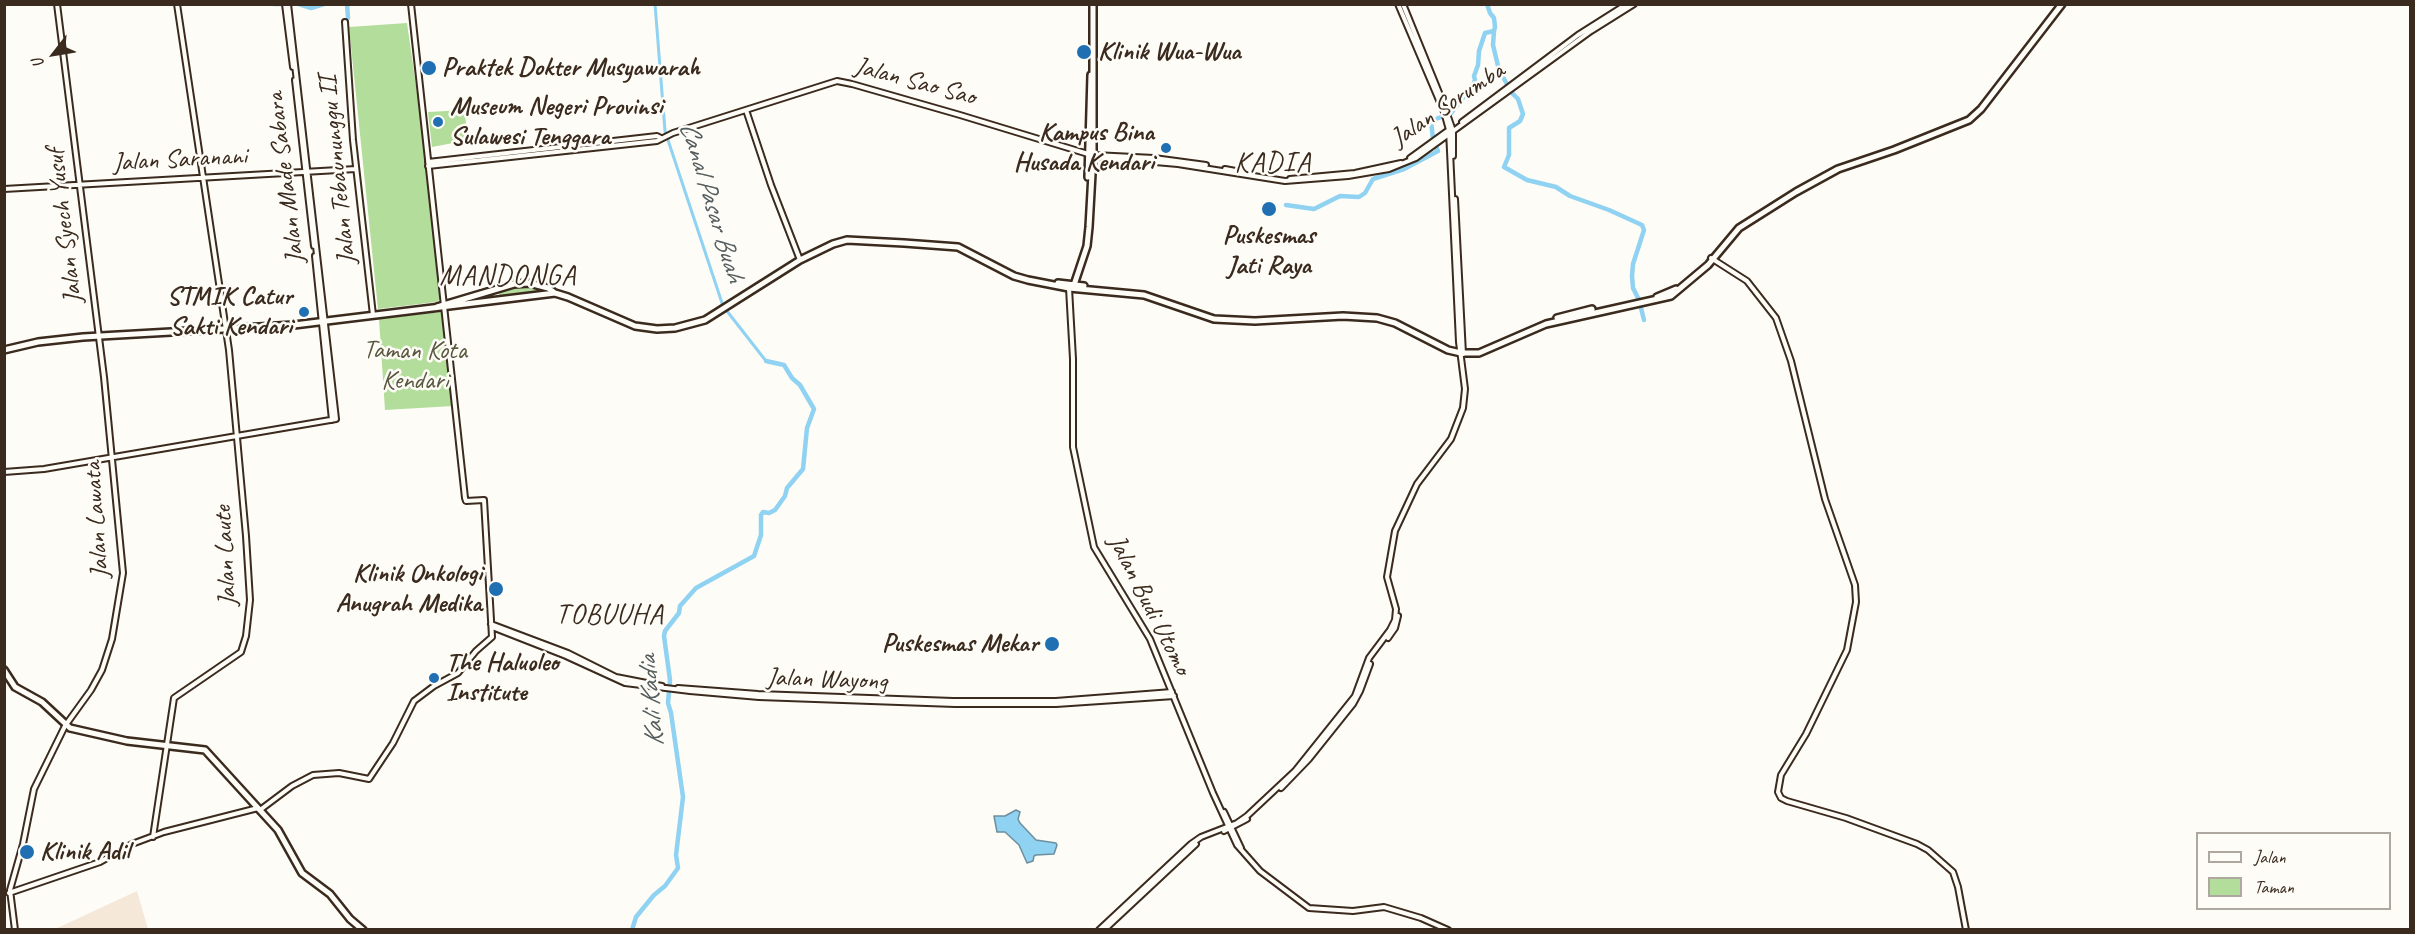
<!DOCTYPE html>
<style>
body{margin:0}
#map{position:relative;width:2415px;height:934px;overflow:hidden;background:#fdfcf7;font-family:Caveat,sans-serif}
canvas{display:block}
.frame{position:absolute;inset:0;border:6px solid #3b2a1e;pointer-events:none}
.legend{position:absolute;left:2196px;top:832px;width:195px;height:78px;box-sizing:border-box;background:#fdfcf7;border:2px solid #afa8a0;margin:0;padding:8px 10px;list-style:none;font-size:18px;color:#3b2a1e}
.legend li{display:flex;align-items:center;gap:12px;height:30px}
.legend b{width:30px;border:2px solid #afa8a0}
.north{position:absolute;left:24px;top:24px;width:60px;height:60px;-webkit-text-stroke:4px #fdfcf7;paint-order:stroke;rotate:239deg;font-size:16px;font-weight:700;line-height:24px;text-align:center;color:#3b2a1e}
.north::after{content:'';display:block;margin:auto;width:21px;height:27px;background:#3b2a1e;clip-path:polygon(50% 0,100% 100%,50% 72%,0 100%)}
</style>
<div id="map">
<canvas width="2415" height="934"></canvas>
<div class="frame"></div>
<ul class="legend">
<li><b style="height:8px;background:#fdfcf7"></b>Jalan</li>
<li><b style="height:16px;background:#b3dd9a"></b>Taman</li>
</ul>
<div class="north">U</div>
</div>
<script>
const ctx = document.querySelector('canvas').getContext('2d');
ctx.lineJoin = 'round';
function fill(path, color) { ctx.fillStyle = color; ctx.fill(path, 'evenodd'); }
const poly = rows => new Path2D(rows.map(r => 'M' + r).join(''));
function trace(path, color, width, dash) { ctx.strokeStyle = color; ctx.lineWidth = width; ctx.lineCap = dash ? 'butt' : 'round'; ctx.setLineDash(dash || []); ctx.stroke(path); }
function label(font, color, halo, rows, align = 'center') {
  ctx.font = font + ' Caveat,sans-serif'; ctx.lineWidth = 5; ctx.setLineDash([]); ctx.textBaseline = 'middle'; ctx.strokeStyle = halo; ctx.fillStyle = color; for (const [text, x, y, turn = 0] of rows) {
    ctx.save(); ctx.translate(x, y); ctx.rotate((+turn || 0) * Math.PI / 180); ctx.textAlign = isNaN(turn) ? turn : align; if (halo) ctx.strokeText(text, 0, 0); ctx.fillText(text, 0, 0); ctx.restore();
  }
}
const built = poly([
 [137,891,148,929,55,929]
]);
const green = poly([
 [407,23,427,162,441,299,436,302,378,309,349,27],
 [464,110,469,140,432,147,428,112],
 [521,287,538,287,547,290,500,297,499,293],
 [441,312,453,406,385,410,379,319]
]);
const water = poly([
 [1016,810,1020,812,1018,819,1020,823,1036,840,1056,843,1057,845,1054,854,1036,855,1034,856,1033,861,1027,863,1019,845,1005,832,997,832,994,816,1005,816,1016,810]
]);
const canal = poly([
 [655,4,665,131,723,306,766,361]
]);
const river = poly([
 [274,4,292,4],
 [299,4,311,8,324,4],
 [347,4,348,18],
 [1494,31,1493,45,1499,70,1512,93,1518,99,1523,114,1520,121,1509,128,1509,155,1504,167,1527,180,1556,187,1570,196,1609,210,1642,225,1644,230,1633,264,1632,276,1633,288,1639,300,1644,320],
 [1286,205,1314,209,1340,196,1359,197,1365,193,1373,179,1404,169,1438,151,1433,139,1431,121,1451,113,1473,85,1475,80,1474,76,1478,65,1479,51,1485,33,1494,31,1495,27,1494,18,1490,13,1487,4],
 [632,930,636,917,654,895,665,886,678,868,676,855,683,797,671,713,668,703,670,680,664,636,665,631,679,613,680,606,696,588,754,556,761,535,761,515,763,512,769,513,775,510,785,496,787,488,803,469,807,428,814,409,800,385,792,378,784,365,766,361]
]);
const secondary = poly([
 [285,4,293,67],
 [1403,4,1440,95],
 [345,22,353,140,373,315],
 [295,80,314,246],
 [1445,108,1453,131,1453,156],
 [746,110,771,185,800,260],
 [1462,122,1578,35,1627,4],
 [1094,155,1154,158,1206,165],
 [1410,158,1450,129],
 [428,162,657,136,661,138],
 [428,166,657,141,673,133,837,81,852,84,960,115,1098,157,1178,164,1285,181,1348,176,1389,169,1416,158,1591,31,1634,4],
 [1225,169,1241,172],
 [1290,179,1355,173,1401,163],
 [4,189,356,169],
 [1455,199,1463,354],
 [315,256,332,420],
 [1711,258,1747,281,1776,318,1791,361,1825,499,1855,585,1856,602,1847,650,1806,734,1781,775,1778,792,1781,798,1787,801,1846,818,1917,844,1928,850,1953,872,1958,887,1966,930],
 [1069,288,1073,359,1073,447,1094,547,1150,639,1213,793,1237,845,1260,871,1309,908,1353,911,1384,907,1421,918,1448,930],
 [4,472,44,469,336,419,288,4],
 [491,624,568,653,616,677,662,686],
 [492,627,566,656,625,683,690,691,759,697,955,704,1056,704,1174,696],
 [1388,638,1395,628,1398,616],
 [678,688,758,694,953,701,1056,701,1172,692],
 [1281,788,1309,759,1353,704,1360,691,1370,664],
 [260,810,292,786,313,775,339,773,369,779,393,743,414,701,434,686,458,673,476,651,492,637,484,500,466,501,465,498,411,4],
 [1224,812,1241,848],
 [1224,831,1247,819],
 [153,837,174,698,241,652,246,636,250,600,246,536,229,350,177,4],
 [9,893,100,862,132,844,164,832,258,808],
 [15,930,10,890,23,844,34,789,65,726,91,690,102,670,112,639,123,573,104,377,57,4],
 [1099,930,1191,844,1201,837,1237,823,1247,816,1295,771,1355,696,1369,658,1390,630,1395,620,1396,609,1387,577,1395,531,1417,484,1451,439,1463,408,1465,389,1459,342,1449,130,1444,112,1398,4],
 [1104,930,1196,844]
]);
const highway = poly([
 [1088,177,1091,75],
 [1058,283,1084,286],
 [1073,288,1087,246,1089,227,1093,156,1093,4],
 [1657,297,1676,289],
 [437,307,514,284,529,283,548,288,555,293,568,297,635,326,657,329,675,328,705,320,800,260,833,244,847,240,904,243,958,247,1014,276,1028,280,1069,288,1144,295,1214,319,1255,321,1343,316,1377,318,1395,323,1448,350,1461,353,1479,353,1546,324,1671,296,1708,265,1739,228,1796,192,1838,169,1894,150,1969,120,1981,109,2062,4],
 [1557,318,1592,309],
 [4,350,38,342,83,337,294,325,555,293],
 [4,670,15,687,42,702,70,728,127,741,205,750,278,830,302,873,330,894,350,919,363,930]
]);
const markers = [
 [1084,52,8,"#1f6fb2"],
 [429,68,8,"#1f6fb2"],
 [438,122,6,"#1f6fb2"],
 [1166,148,6,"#1f6fb2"],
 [1269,209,8,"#1f6fb2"],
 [304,312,6,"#1f6fb2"],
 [496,589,8,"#1f6fb2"],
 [1052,644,8,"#1f6fb2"],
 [434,678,6,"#1f6fb2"],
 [27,852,8,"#1f6fb2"]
];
const poiNames = [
 ["Klinik Wua-Wua",1098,52],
 ["Praktek Dokter Musyawarah",442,68],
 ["Museum Negeri Provinsi",450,107],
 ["Sulawesi Tenggara",450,137],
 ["Kampus Bina",1154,133,"right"],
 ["Husada Kendari",1154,163,"right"],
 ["Puskesmas",1269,236,"center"],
 ["Jati Raya",1269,266,"center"],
 ["STMIK Catur",292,297,"right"],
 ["Sakti Kendari",292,327,"right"],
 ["Klinik Onkologi",482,574,"right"],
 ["Anugrah Medika",482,604,"right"],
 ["Puskesmas Mekar",1038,644,"right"],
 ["The Haluoleo",446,663],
 ["Institute",446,693],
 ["Klinik Adil",40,852]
];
const streetNames = [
 ["Jalan Sao Sao",915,82,15],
 ["Jalan Sorumba",1448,105,-34],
 ["Jalan Saranani",180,160,-3],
 ["Jalan Tebaununggu II",338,170,-96],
 ["Jalan Made Sabara",286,178,-97],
 ["Jalan Syech Yusuf",65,226,-97],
 ["Jalan Lawata",97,520,-94],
 ["Jalan Laute",226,556,-93],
 ["Jalan Budi Utomo",1149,605,63],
 ["Jalan Wayong",827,680,2]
];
const parkNames = [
 ["Taman Kota",415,351],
 ["Kendari",415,381]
];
const waterNames = [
 ["Canal Pasar Buah",711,202,73],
 ["Kali Kadia",652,701,-95]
];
const quarterNames = [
 ["KADIA",1273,164],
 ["MANDONGA",508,277],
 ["TOBUUHA",610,616]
];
fill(built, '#f5e8d9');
fill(green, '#b3dd9a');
fill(water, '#8fd2f1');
trace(water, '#6d8f9d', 1.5);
trace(canal, '#8fd2f1', 3);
trace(river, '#8fd2f1', 4.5);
trace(secondary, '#3b2a1e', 8);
trace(highway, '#3b2a1e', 10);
trace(secondary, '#fdfcf7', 4);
trace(highway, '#fdfcf7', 5);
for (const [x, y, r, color] of markers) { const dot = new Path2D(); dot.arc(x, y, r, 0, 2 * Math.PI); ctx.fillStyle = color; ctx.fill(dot); trace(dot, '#fdfcf7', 2); }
label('bold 26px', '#3b2a1e', '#fdfcf7', poiNames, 'left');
label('26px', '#3b2a1e', '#fdfcf7', streetNames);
label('26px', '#59573d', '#fdfcf7', parkNames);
label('italic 27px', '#545c5d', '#fdfcf7', waterNames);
ctx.letterSpacing = '1.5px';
label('28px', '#3b2a1e', '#fdfcf7', quarterNames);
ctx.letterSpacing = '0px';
</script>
